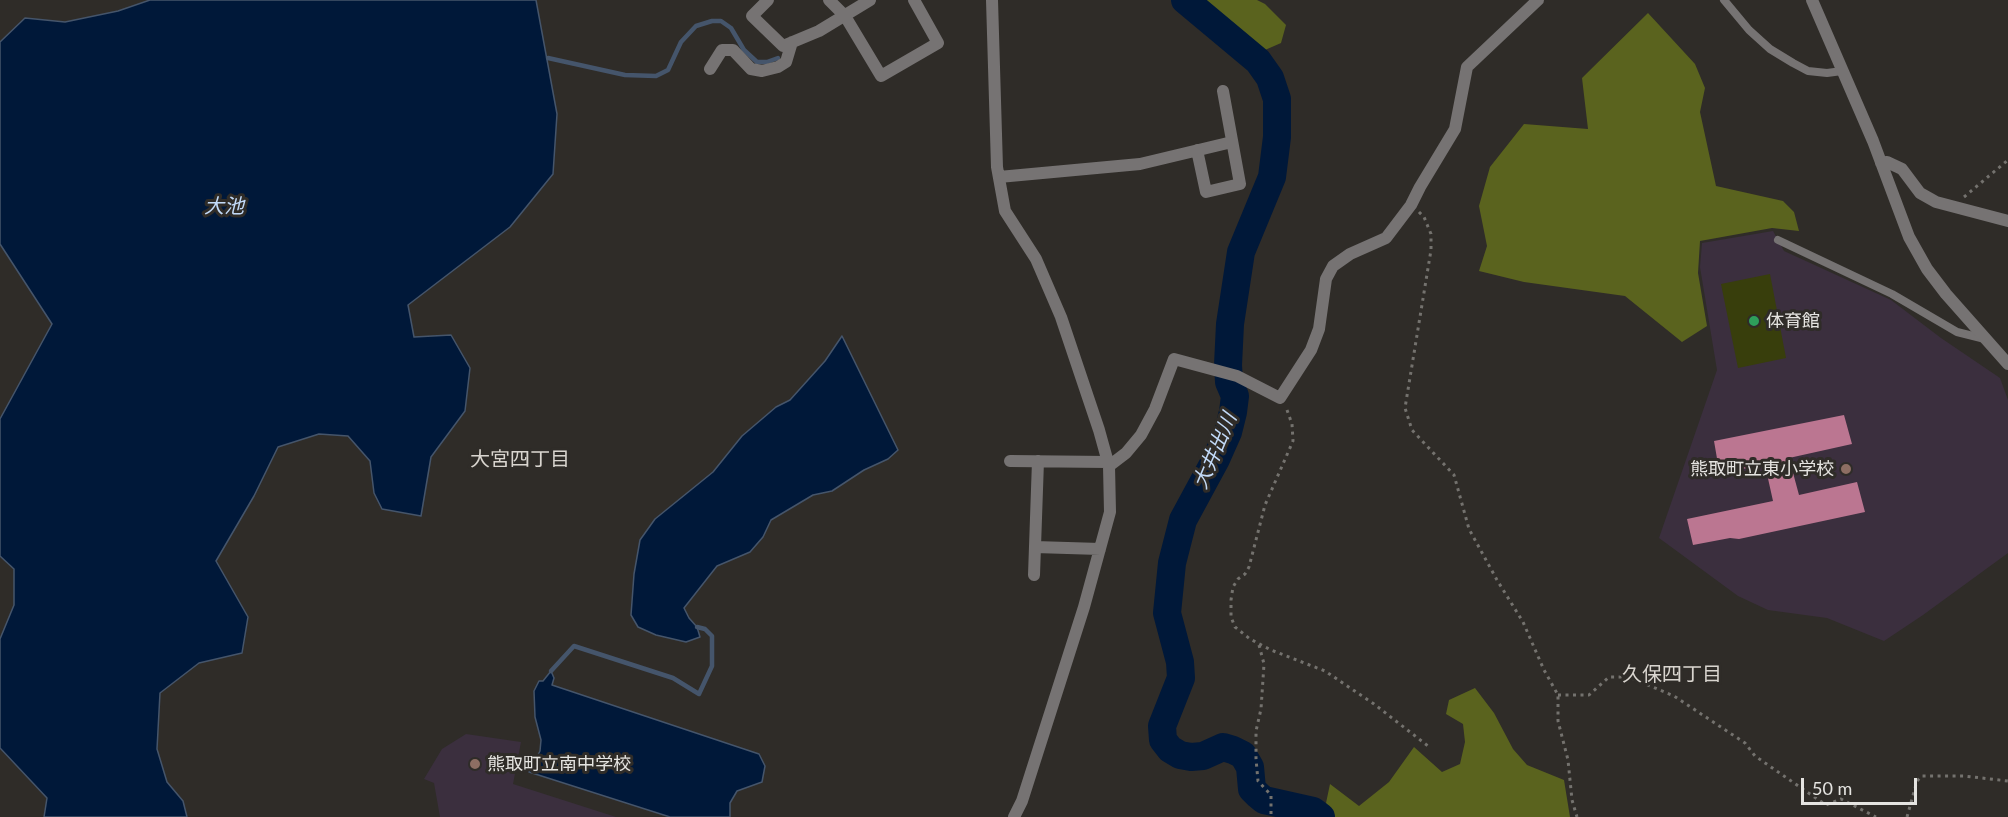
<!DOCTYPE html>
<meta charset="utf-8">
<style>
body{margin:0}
#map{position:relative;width:2008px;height:817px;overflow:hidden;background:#2f2c28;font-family:Lato,sans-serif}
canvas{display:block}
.scale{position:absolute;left:1801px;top:778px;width:116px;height:27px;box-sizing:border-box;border:3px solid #e5e4e1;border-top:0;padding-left:8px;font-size:18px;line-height:21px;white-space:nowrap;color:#e5e4e1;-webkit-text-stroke:4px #2f2c28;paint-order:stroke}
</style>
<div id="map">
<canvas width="2008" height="817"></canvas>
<div class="scale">50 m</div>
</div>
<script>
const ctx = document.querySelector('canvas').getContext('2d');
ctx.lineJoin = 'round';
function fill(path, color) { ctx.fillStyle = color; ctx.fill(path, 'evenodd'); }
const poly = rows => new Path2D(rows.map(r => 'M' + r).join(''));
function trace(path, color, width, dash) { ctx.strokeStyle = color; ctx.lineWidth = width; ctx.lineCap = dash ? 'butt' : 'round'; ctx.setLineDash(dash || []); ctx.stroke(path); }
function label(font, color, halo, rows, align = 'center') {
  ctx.font = font + ' Lato,"Noto Sans JP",sans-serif'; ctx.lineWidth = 6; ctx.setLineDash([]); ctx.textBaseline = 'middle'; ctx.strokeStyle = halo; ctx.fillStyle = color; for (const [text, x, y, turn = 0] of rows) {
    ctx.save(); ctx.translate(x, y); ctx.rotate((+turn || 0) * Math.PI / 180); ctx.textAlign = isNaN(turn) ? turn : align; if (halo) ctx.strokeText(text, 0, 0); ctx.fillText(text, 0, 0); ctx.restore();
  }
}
const education = poly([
 [1773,231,1784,251,1891,300,1941,338,2000,378,2008,400,2008,553,1923,615,1884,641,1827,618,1768,610,1738,596,1659,538,1717,370,1700,267,1702,243],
 [466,734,521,742,513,784,616,817,440,817,434,783,424,779,442,749]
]);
const green = poly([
 [1770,274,1786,358,1738,368,1721,284]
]);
const forest = poly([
 [1200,0,1257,0,1265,4,1286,25,1281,43,1265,50,1236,31],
 [1648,13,1695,64,1705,88,1700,112,1716,186,1783,201,1794,212,1799,231,1772,228,1700,241,1698,273,1707,326,1682,342,1625,296,1524,282,1479,271,1487,246,1479,206,1490,167,1524,124,1588,129,1582,78],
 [1475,688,1494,713,1513,749,1527,765,1564,780,1570,817,1333,817,1326,803,1330,784,1359,806,1389,782,1414,747,1442,772,1460,764,1465,742,1463,724,1446,714,1449,700]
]);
const water = poly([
 [150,0,536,0,557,114,553,174,510,227,408,305,414,337,451,335,470,368,465,411,431,457,421,516,382,509,374,493,370,461,348,436,319,434,278,447,254,496,216,561,248,617,242,653,199,663,160,693,157,749,167,782,183,801,187,817,44,817,47,798,0,748,0,639,14,605,14,569,0,556,0,419,52,324,0,244,0,42,25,18,65,22,118,11,150,0],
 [842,336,898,450,888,459,864,470,832,491,813,495,771,520,763,537,750,552,717,566,684,608,689,618,697,627,700,637,686,642,656,635,638,627,631,615,634,574,640,540,655,519,713,472,742,436,776,407,790,400,825,361,842,336],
 [551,671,554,678,552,685,759,754,765,766,762,782,737,791,730,803,730,817,670,817,529,772,540,751,541,740,535,717,534,691,539,681,543,681,551,671]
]);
const stream = poly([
 [548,58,625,75,656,76,668,70,681,42,696,26,712,21,721,21,731,28,744,50,757,62,767,62,778,58],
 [551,671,574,646,673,678,699,694,712,666,712,636,705,629,697,627]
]);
const river = poly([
 [1185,0,1258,61,1270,78,1277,99,1277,137,1272,177,1241,252,1230,324,1228,365,1229,382,1235,396,1233,412,1228,432,1216,459,1183,520,1172,563,1167,613,1180,662,1181,678,1162,726,1163,740,1170,749,1180,755,1191,757,1203,756,1223,747,1233,750,1243,755,1250,767,1252,789,1258,795,1264,800,1313,811,1321,817]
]);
const building = poly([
 [1844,415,1852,444,1789,458,1799,495,1857,482,1865,512,1739,539,1730,538,1693,545,1687,519,1773,501,1765,465,1742,469,1740,466,1719,470,1714,441]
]);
const path = poly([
 [1964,197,2008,160],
 [1419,212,1424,217,1431,234,1431,250,1405,408,1412,430,1454,475,1469,529,1497,580,1523,622,1544,670,1558,695,1558,721,1568,760,1572,800,1577,817],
 [1287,410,1292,424,1293,441,1265,505,1249,567,1245,574,1238,579,1233,587,1231,600,1231,617,1235,627,1250,639,1271,650,1325,671,1374,704,1428,746],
 [1259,645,1264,664,1261,709,1256,731,1256,759,1258,781,1271,795,1271,817],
 [1558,695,1589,695,1609,677,1629,677,1674,696,1745,743,1755,756,1826,805,1841,799,1876,817],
 [1907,817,1917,781,1922,776,1964,776,2008,781]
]);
const service = poly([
 [1724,0,1749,30,1770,49,1793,63,1808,71,1827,73,1842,71],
 [1778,240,1892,294,1957,332,1985,339]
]);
const minor = poly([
 [768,0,752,16,783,46,819,31,870,0],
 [829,0,845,16,881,76,938,43,914,0],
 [992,0,997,167,1005,211,1036,259,1061,317,1099,430,1109,466,1110,512,1084,607,1022,801,1014,817],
 [1812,0,1873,141,1909,237,1927,269,1946,294,2008,364],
 [710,69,722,50,733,50,751,69,762,71,778,67,786,62,792,42],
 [1197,150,1206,192,1240,184,1223,91],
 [1881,163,1887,162,1902,169,1920,193,1936,202,2008,221],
 [999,177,1140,164,1232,142],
 [1010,461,1108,462],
 [1109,466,1126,453,1141,435,1155,409,1174,359,1237,376,1280,398,1311,350,1319,329,1326,279,1333,266,1350,254,1386,238,1411,205,1420,187,1455,129,1467,67,1538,0],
 [1035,547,1100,549],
 [1034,575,1038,461]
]);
const markers = [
 [1754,321,6,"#2e9e5b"],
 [1846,469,6,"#8d6e63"],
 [475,764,6,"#8d6e63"]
];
const poiNames = [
 ["体育館",1766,321],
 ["熊取町立東小学校",1834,469,"right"],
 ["熊取町立南中学校",487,764]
];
const waterNames = [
 ["大池",224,207],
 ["大井出川",1215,451,-67]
];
const neighbourhoodNames = [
 ["大宮四丁目",520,460],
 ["久保四丁目",1672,675]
];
fill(education, '#3b2f3e');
fill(green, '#383e0c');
fill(forest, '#5a631e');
fill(water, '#001839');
trace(water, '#45556b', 1.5);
trace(stream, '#45556b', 4.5);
trace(river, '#001839', 28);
fill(building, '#bb7691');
trace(path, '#74726e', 3, [3, 4.5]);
trace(service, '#767373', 8);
trace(minor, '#767373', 12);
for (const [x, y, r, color] of markers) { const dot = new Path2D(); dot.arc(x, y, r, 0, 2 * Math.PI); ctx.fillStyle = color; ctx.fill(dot); trace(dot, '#2f2c28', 2); }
label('18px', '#e5e4e1', '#2f2c28', poiNames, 'left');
label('italic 20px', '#c2daf8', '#2f2c28', waterNames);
label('20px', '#d9d5cf', '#2f2c28', neighbourhoodNames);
</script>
